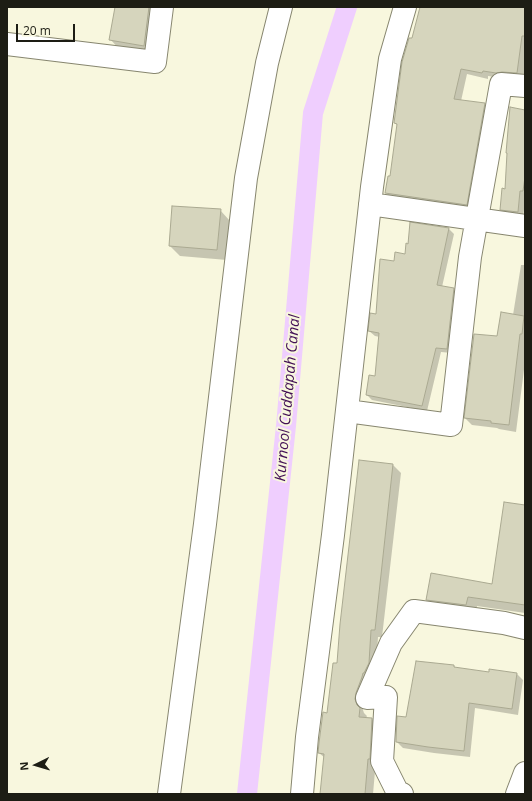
<!DOCTYPE html>
<style>
body{margin:0}
#map{position:relative;width:532px;height:801px;overflow:hidden;background:#f8f7de;font-family:"Open Sans",sans-serif}
canvas{display:block}
.frame{position:absolute;inset:0;border:8px solid #1d1d14;pointer-events:none}
.north{position:absolute;left:16px;top:745px;width:40px;height:40px;-webkit-text-stroke:3px #f8f7de;paint-order:stroke;rotate:265deg;font-size:11px;font-weight:700;line-height:16px;text-align:center;color:#1d1d14}
.north::after{content:'';display:block;margin:auto;width:14px;height:18px;background:#1d1d14;clip-path:polygon(50% 0,100% 100%,50% 72%,0 100%)}
.scale{position:absolute;left:16px;top:24px;width:59px;height:18px;box-sizing:border-box;border:2px solid #1d1d14;border-top:0;padding-left:5px;font-size:12px;line-height:14px;white-space:nowrap;color:#1d1d14;-webkit-text-stroke:3px #f8f7de;paint-order:stroke}
</style>
<div id="map">
<canvas width="532" height="801"></canvas>
<div class="frame"></div>
<div class="north">N</div>
<div class="scale">20 m</div>
</div>
<script>
const ctx = document.querySelector('canvas').getContext('2d');
ctx.lineJoin = 'round';
function fill(path, color) { ctx.fillStyle = color; ctx.fill(path, 'evenodd'); }
const poly = rows => new Path2D(rows.map(r => 'M' + r).join(''));
function trace(path, color, width, dash) { ctx.strokeStyle = color; ctx.lineWidth = width; ctx.lineCap = dash ? 'butt' : 'round'; ctx.setLineDash(dash || []); ctx.stroke(path); }
function label(font, color, halo, rows, align = 'center') {
  ctx.font = font + ' "Open Sans",sans-serif'; ctx.lineWidth = 4; ctx.setLineDash([]); ctx.textBaseline = 'middle'; ctx.strokeStyle = halo; ctx.fillStyle = color; for (const [text, x, y, turn = 0] of rows) {
    ctx.save(); ctx.translate(x, y); ctx.rotate((+turn || 0) * Math.PI / 180); ctx.textAlign = isNaN(turn) ? turn : align; if (halo) ctx.strokeText(text, 0, 0); ctx.fillText(text, 0, 0); ctx.restore();
  }
}
const shadow = poly([
 [116,7,166,7,154,56,120,50,110,39],
 [421,7,525,7,525,78,502,78,488,76,488,79,467,74,461,101,484,104,490,110,472,210,392,199,386,193,389,177,391,177,398,126,395,123],
 [525,111,525,201,523,218,507,215,501,210],
 [220,210,230,221,227,260,180,256,170,246],
 [411,223,449,229,454,234,442,287,453,289,459,294,452,353,441,352,427,411,372,400,367,395,376,377,380,337,375,336,369,331,377,315,394,263,406,255],
 [521,265,525,265,525,362,516,432,499,429,497,428,472,425,465,418,498,337,513,315],
 [360,462,393,465,401,473,382,637,378,637,376,671,362,707,364,713,367,716,366,718,372,719,379,726,373,794,321,794,325,758,319,753,338,664],
 [525,506,525,613,477,606,476,615,437,609,427,600,493,585],
 [454,666,456,669,489,673,490,670,517,674,523,680,518,715,475,708,470,757,434,753,403,748,397,742]
]);
const canal = poly([
 [247,794,286,426,313,113,347,7]
]);
const building = poly([
 [115,7,149,7,144,46,109,40,115,7],
 [420,7,525,7,525,36,522,36,517,73,502,72,496,73,483,71,482,73,461,69,454,99,485,103,467,205,385,193,388,176,390,176,397,124,394,123,402,62,409,38,412,38,420,7],
 [510,107,525,110,525,177,523,191,520,191,518,212,500,210,502,188,505,189,507,153,506,153,510,107],
 [172,206,221,209,217,250,169,246,172,206],
 [410,222,449,228,437,285,454,288,447,349,436,348,422,406,366,395,369,375,375,376,379,333,368,331,370,313,376,314,380,259,394,261,395,252,405,254,406,243,408,244,410,222],
 [501,312,524,316,522,334,520,334,509,425,491,423,491,421,464,418,474,334,497,336,501,312],
 [359,460,393,464,375,630,371,630,369,663,364,673,363,673,362,677,356,693,355,699,357,705,360,708,359,717,372,718,370,759,368,759,365,794,320,794,324,754,318,753,319,743,323,712,327,713,333,663,337,663,340,624,359,460],
 [504,502,525,505,525,605,468,597,466,605,426,600,431,573,492,584,504,502],
 [416,661,454,665,454,667,489,672,489,669,517,673,512,709,469,703,464,751,428,747,396,742,397,716,406,717,416,661]
]);
const minor = poly([
 [7,44,155,62,162,7],
 [370,204,525,226],
 [347,411,451,425,470,257,501,84,525,86],
 [169,794,205,524,246,178,267,63,281,7],
 [302,794,307,737,333,535,372,187,390,59,405,7],
 [402,794,398,793,382,761,386,697,367,698,391,643,414,611,504,623,525,628],
 [517,794,525,773]
]);
const waterNames = [
 ["Kurnool Cuddapah Canal",288,398,-85]
];
fill(shadow, '#0003');
trace(canal, '#efcefe', 20);
fill(building, '#d6d5bd');
trace(building, '#aaa991', 1);
trace(minor, '#87866f', 24);
trace(minor, '#fff', 22);
label('italic 15px', '#431056', '#f8f7de', waterNames);
</script>
